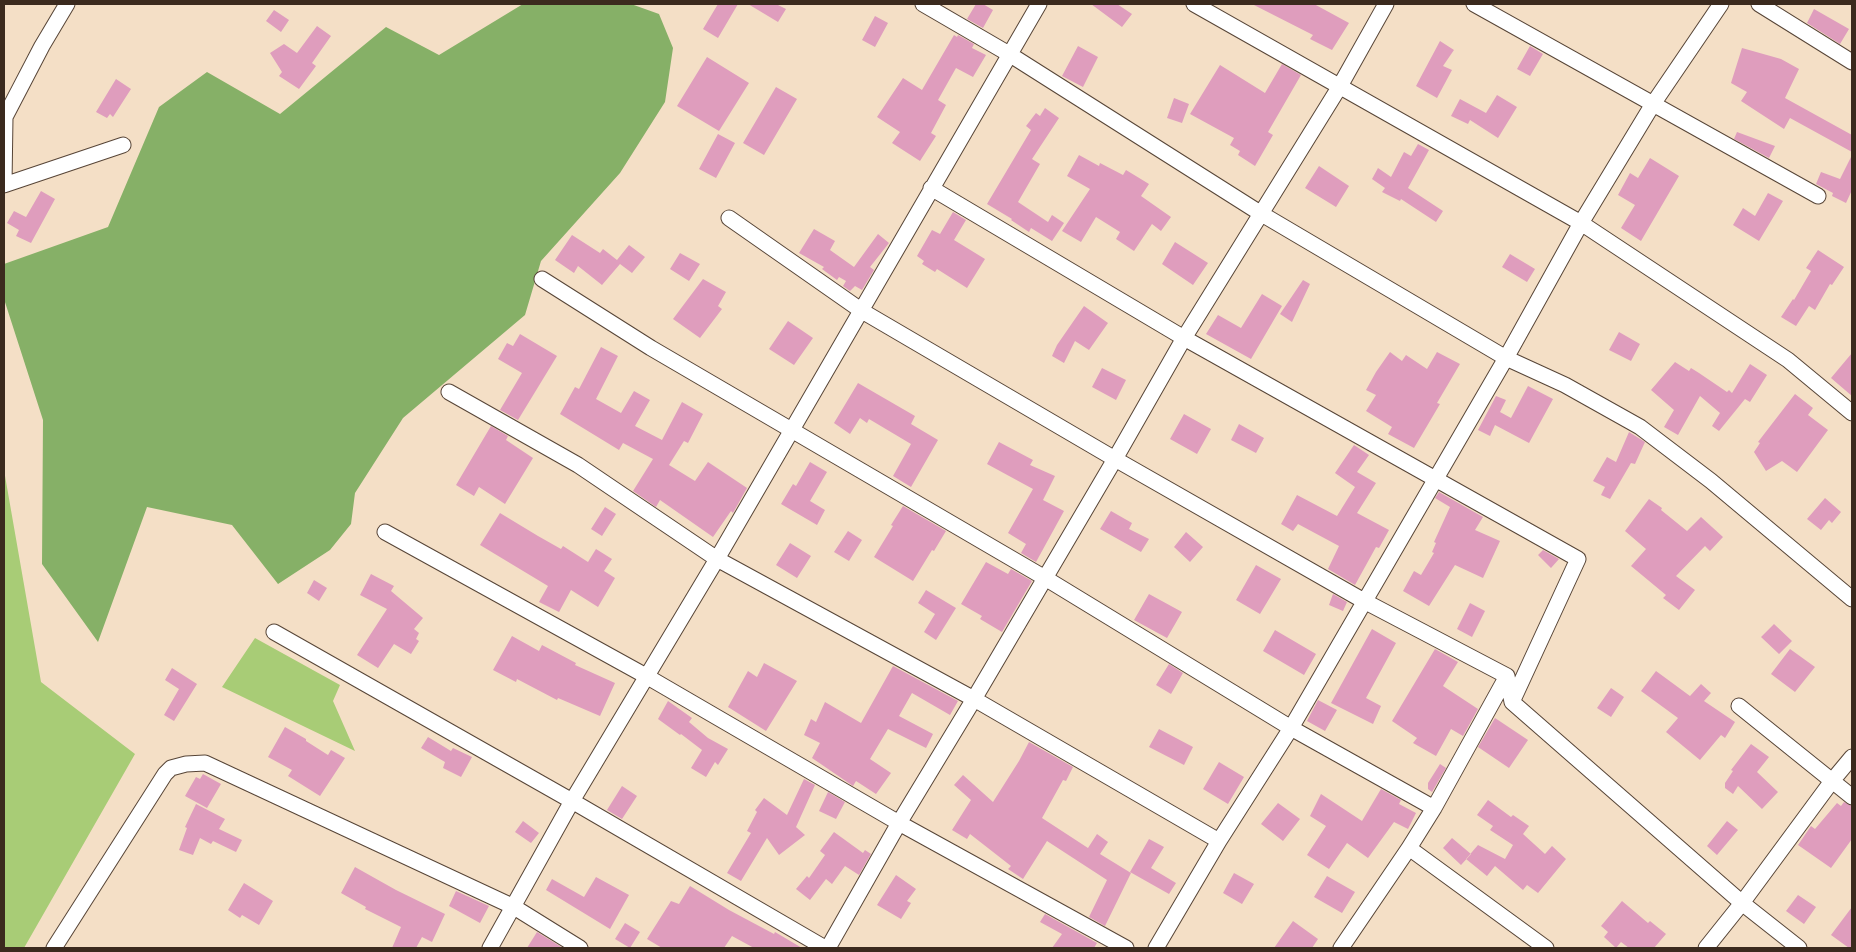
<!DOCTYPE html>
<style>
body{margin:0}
#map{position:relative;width:1856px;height:952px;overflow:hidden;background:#f4dfc6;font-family:Mali,sans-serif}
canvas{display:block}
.frame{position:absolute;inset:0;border:5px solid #3b2a1e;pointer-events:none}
</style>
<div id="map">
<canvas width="1856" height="952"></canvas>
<div class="frame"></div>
</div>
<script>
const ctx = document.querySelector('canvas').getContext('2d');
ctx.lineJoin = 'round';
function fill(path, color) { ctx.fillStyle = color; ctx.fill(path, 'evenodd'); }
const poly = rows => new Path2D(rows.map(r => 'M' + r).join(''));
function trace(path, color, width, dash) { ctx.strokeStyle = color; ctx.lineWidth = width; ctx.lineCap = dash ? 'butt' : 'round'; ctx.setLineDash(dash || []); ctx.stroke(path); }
const green = poly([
 [4,470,41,682,135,754,24,948,4,948],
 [255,638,340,685,333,701,355,751,222,687]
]);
const forest = poly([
 [523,4,631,4,659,14,673,48,665,102,620,173,541,261,525,315,403,418,355,493,351,524,330,550,278,584,232,525,147,507,98,642,42,564,43,420,4,299,4,264,108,227,159,107,207,72,280,114,386,27,439,55]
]);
const building = poly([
 [718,4,738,4,718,38,703,29],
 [748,4,776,4,786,9,778,22],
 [976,4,983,4,993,10,983,28,967,19],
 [1091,4,1117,4,1132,14,1122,27],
 [1252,4,1314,4,1349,23,1332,50,1310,39,1313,35],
 [1814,9,1849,29,1840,44,1807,23],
 [274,10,289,20,281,32,266,21],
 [875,16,888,23,875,47,862,40],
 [317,26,331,36,312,63,316,66,299,89,279,76,282,72,270,53,284,44,297,53],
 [954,35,957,37,958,35,974,44,972,48,986,55,973,77,956,68,938,100,946,105,931,133,936,136,920,161,892,143,900,132,877,117,903,78,922,90],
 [1440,41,1454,50,1443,66,1452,70,1437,98,1416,86],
 [1078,46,1098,57,1083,87,1062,76],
 [1530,46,1543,54,1530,76,1517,69],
 [1742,48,1781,59,1799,69,1785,98,1852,135,1852,152,1790,118,1784,129,1741,101,1747,92,1731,83],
 [707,57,749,83,719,131,677,106],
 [1282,64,1301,75,1268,132,1273,135,1255,166,1238,155,1240,151,1230,145,1234,138,1190,114,1220,65,1265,93],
 [116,79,131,89,113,117,110,114,107,118,96,112],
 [776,87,797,99,764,155,743,143],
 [1497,95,1517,107,1498,138,1470,120,1468,124,1451,116,1460,99,1486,113],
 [1174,98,1189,104,1182,123,1167,118],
 [1045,108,1059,118,1032,159,1040,164,1018,202,1048,222,1052,215,1064,223,1052,241,1031,228,1029,232,1011,220,1012,219,987,204,1031,130,1026,126,1036,113,1040,116],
 [1737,132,1775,146,1769,158,1734,139],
 [718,134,735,143,716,178,699,169],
 [1418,144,1429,150,1408,188,1443,211,1436,222,1401,199,1400,201,1382,192,1385,188,1372,179,1378,168,1391,177,1404,152,1411,156],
 [1079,155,1099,166,1100,163,1123,175,1126,170,1149,184,1141,196,1171,217,1161,231,1152,224,1134,251,1116,239,1120,232,1096,217,1081,242,1062,231,1090,189,1067,176],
 [1852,155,1852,190,1846,203,1832,196,1833,193,1816,184,1821,172,1840,179],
 [1650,158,1679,176,1641,241,1621,228,1635,205,1618,195,1630,173,1638,178],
 [1319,166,1349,186,1336,207,1305,188],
 [41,191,55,199,31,243,16,236,19,230,7,223,14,211,26,217],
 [1768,193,1783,201,1759,241,1733,225,1743,208,1755,216],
 [953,212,966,220,954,240,985,259,967,288,937,269,935,272,922,264,924,261,917,256,932,230,940,234],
 [814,229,835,241,830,250,854,267,878,234,889,243,870,267,874,270,862,290,855,286,850,291,843,286,846,281,839,277,837,280,822,269,824,267,799,253],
 [572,235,600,253,603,249,617,260,629,245,645,257,632,273,620,264,602,285,578,266,574,273,555,260],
 [1175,242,1208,263,1193,285,1162,264],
 [1818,250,1844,267,1832,285,1830,284,1815,310,1809,306,1796,326,1781,317,1793,299,1794,300,1811,271,1806,268],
 [680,253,700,264,689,281,670,269],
 [1510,254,1535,269,1527,282,1502,267],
 [703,279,726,292,718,306,722,309,700,338,673,319],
 [1303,280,1310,284,1292,322,1280,314],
 [1262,294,1282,306,1251,359,1206,334,1218,315,1241,328],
 [1084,306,1108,323,1089,350,1075,341,1064,363,1052,356,1057,345],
 [788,321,813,338,794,365,769,349],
 [1619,332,1640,344,1631,361,1609,350],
 [520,334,557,356,518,420,500,410,522,373,498,359,507,343,513,346],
 [601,347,618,356,596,399,621,413,634,391,650,400,635,426,662,440,682,402,703,414,688,443,684,441,669,465,695,481,708,462,747,488,733,513,731,511,713,537,660,500,656,507,633,491,653,459,623,443,619,450,560,414,575,387,579,389],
 [1390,352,1402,361,1406,355,1427,369,1437,352,1460,364,1437,403,1440,404,1414,448,1388,434,1392,427,1366,411,1376,395,1366,390,1376,372],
 [1852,353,1852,396,1831,378],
 [1675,362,1689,371,1691,368,1699,373,1727,392,1729,390,1732,393,1750,364,1767,375,1750,402,1745,399,1719,431,1712,426,1720,413,1700,396,1678,435,1664,427,1674,410,1651,390],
 [1102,368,1126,380,1116,400,1092,387],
 [858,383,915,416,911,424,938,440,911,487,893,476,911,444,869,419,867,423,860,418,850,434,834,423],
 [1528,386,1553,399,1529,443,1495,425,1490,436,1478,430,1496,396,1506,400,1500,412,1511,418],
 [1795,394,1813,408,1808,415,1828,430,1797,472,1782,461,1766,471,1754,452,1760,443,1758,442],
 [1184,414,1211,429,1197,454,1170,439],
 [1239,424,1264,438,1256,453,1231,440],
 [491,426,508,436,506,440,533,458,505,504,479,487,474,496,456,485],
 [1629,432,1645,442,1635,464,1631,463,1610,499,1601,495,1605,487,1593,481,1607,457,1616,462],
 [999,442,1033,460,1030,465,1055,476,1043,500,1064,511,1036,562,1021,553,1026,544,1008,533,1033,489,987,464],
 [1354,445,1369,455,1357,472,1376,483,1357,513,1389,530,1379,548,1376,547,1355,585,1328,569,1339,546,1298,524,1293,531,1281,524,1297,495,1337,516,1355,487,1335,473],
 [810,462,827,472,810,501,825,510,817,525,781,504,793,484,796,486],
 [1439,492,1483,517,1475,530,1500,541,1483,578,1455,565,1429,606,1403,591,1414,571,1421,575,1434,553,1432,552,1436,543,1434,542,1450,507,1435,498],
 [1825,498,1841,512,1832,523,1829,520,1821,530,1807,519],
 [1649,499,1662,508,1661,510,1687,531,1701,517,1723,537,1710,551,1705,546,1676,576,1695,590,1679,610,1663,598,1666,595,1631,566,1646,549,1625,531],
 [903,506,946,531,934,551,932,550,913,581,874,557,893,526,891,525],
 [605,507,616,514,602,536,591,529],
 [1111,511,1132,523,1129,529,1149,539,1141,552,1100,529],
 [500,513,538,536,561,549,563,546,588,562,596,549,612,559,604,571,615,578,598,607,571,590,559,612,539,602,548,586,480,545],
 [848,531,862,540,849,561,834,552],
 [1186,532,1203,547,1190,562,1174,547],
 [790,543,811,556,797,578,776,565],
 [1543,550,1559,559,1551,568,1538,555],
 [986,562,1008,574,1011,569,1032,581,1002,632,980,619,982,616,961,604],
 [1256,565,1281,579,1260,614,1236,600],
 [371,574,394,586,391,591,423,618,414,629,419,633,416,639,419,641,411,654,394,644,378,668,357,655,387,609,360,595],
 [314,580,327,588,319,601,307,593],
 [926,590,956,608,936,640,924,632,935,614,918,603],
 [1149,594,1182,612,1167,638,1134,620],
 [1333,594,1347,602,1343,611,1329,605],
 [1470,603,1485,611,1472,637,1457,629],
 [1774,624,1792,641,1779,654,1761,637],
 [1372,629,1396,643,1366,698,1381,706,1373,724,1331,703],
 [1275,630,1316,654,1304,675,1263,651],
 [512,636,539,651,542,645,576,663,575,665,615,683,600,716,558,698,557,700,517,679,516,682,493,670],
 [1435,649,1458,662,1443,686,1478,709,1463,736,1451,729,1436,756,1413,743,1417,738,1392,721],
 [1790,649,1815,667,1795,692,1771,674],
 [764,663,797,681,766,731,728,707,748,671,757,677],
 [1169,664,1183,673,1171,694,1156,685],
 [893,666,958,701,950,715,912,693,899,716,933,734,926,748,888,729,870,759,891,773,876,794,856,781,853,786,812,758,820,743,804,735,811,719,816,722,825,702,861,723],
 [172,668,197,684,174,721,164,715,179,689,165,680],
 [1656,671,1690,696,1701,684,1711,693,1704,701,1735,722,1725,738,1721,735,1700,760,1666,732,1678,718,1641,691],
 [1611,688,1624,697,1611,717,1597,708],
 [1318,700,1337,710,1325,731,1307,721],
 [668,701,692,718,689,722,708,738,728,749,718,765,715,762,706,777,691,768,702,750,681,734,680,735,658,719],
 [1495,718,1528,740,1509,768,1478,747],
 [285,727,306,739,306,741,328,755,331,750,345,758,320,796,288,776,292,770,268,757],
 [1159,729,1193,747,1184,765,1149,747],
 [428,737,451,751,453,748,472,757,461,777,443,768,445,762,421,748],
 [1029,742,1073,767,1066,781,1063,780,1042,818,1088,848,1097,834,1108,842,1100,854,1131,873,1105,926,1089,917,1107,880,1047,841,1023,879,1008,869,1011,866,970,834,967,839,952,830,971,800,954,785,963,775,993,802,1019,761],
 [1751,744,1769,757,1757,772,1778,792,1762,809,1738,786,1733,794,1725,788,1725,783,1733,771,1731,770],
 [1219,762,1244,777,1228,804,1203,789],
 [1440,764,1446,768,1432,792,1428,789,1428,783],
 [203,774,221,784,207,808,185,796,196,777,200,779],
 [804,779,815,785,796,827,805,835,779,855,767,838,741,881,727,873,751,833,747,831,757,812,755,810,764,798,787,815],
 [622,786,637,796,622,819,607,810],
 [1381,789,1401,800,1399,804,1416,813,1408,829,1394,822,1368,858,1347,843,1329,869,1307,855,1326,826,1310,816,1321,794,1362,821],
 [828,792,845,802,836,819,819,811],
 [1488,800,1511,817,1513,815,1529,826,1523,834,1545,854,1552,846,1566,859,1538,893,1527,885,1523,890,1495,866,1487,876,1466,859,1478,845,1505,859,1513,845,1490,830,1493,826,1477,815],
 [1844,802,1852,806,1852,839,1831,868,1798,845,1811,826,1815,829,1837,803,1841,806],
 [1278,803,1300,819,1283,841,1261,824],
 [196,804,225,819,219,829,242,840,236,852,213,841,211,844,200,838,193,855,179,850,187,828,185,827],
 [523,821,539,833,531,843,515,832],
 [1727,821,1738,830,1717,855,1707,846],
 [834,832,863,853,865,850,871,854,859,875,845,866,832,884,826,879,810,900,796,889,807,876,809,878,825,855,820,851],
 [1452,838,1471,854,1461,865,1443,848],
 [1149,839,1164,847,1151,868,1176,883,1169,894,1130,872],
 [355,867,396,890,445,914,432,942,422,937,416,948,392,948,401,927,365,909,366,907,341,893],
 [1234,873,1254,884,1242,904,1223,893],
 [896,875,916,889,907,901,911,903,901,919,877,905],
 [1327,876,1355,892,1342,913,1314,897],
 [596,877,629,895,610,929,546,890,552,879,584,897],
 [244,883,273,901,259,925,242,915,240,918,228,910],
 [690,886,729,910,774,934,775,932,802,948,754,948,732,936,724,948,662,948,647,939,671,901,679,904],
 [456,891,489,906,480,923,449,906],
 [1798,895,1816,907,1804,924,1786,911],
 [1622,901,1648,923,1650,921,1666,934,1654,948,1629,948,1621,942,1616,948,1604,937,1608,932,1601,926],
 [1852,907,1852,948,1849,948,1831,935],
 [1045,914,1097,943,1094,948,1052,948,1062,934,1040,922],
 [1293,921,1318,939,1312,948,1274,948],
 [625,923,640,932,630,948,615,939],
 [537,932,563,948,527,948]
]);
const minor = poly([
 [67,4,42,46,5,117,4,185,123,145],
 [923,4,1009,54,1260,213,1506,358,1565,385,1640,427,1711,481,1852,599],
 [1194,4,1581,223,1788,360,1852,413],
 [1474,4,1818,196],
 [1759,4,1852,62],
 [931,188,1184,338,1578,559,1512,702],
 [729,218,862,311,1115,459,1364,601,1507,676,1512,702,1742,903,1799,948],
 [542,279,651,348,1045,578,1291,728,1434,808,1409,848,1546,948],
 [449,392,578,465,717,559,974,699,1219,841],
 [385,532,646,676,899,823,1126,948],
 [274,632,572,801,825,948],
 [1739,706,1852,797],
 [1434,808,1507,676],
 [54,948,165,774,171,768,186,764,205,763,514,907,580,948],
 [490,948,572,801,717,559,1039,4],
 [828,948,899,823,974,699,1115,459,1184,338,1340,86,1386,4],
 [1156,948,1219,841,1291,728,1506,358,1581,223,1653,104,1721,4],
 [1341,948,1409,848],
 [1706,948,1742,903,1832,781,1852,757]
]);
fill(green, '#a8cc76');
fill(forest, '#86b067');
fill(building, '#df9dbd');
trace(minor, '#574537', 17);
trace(minor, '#fff', 15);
</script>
